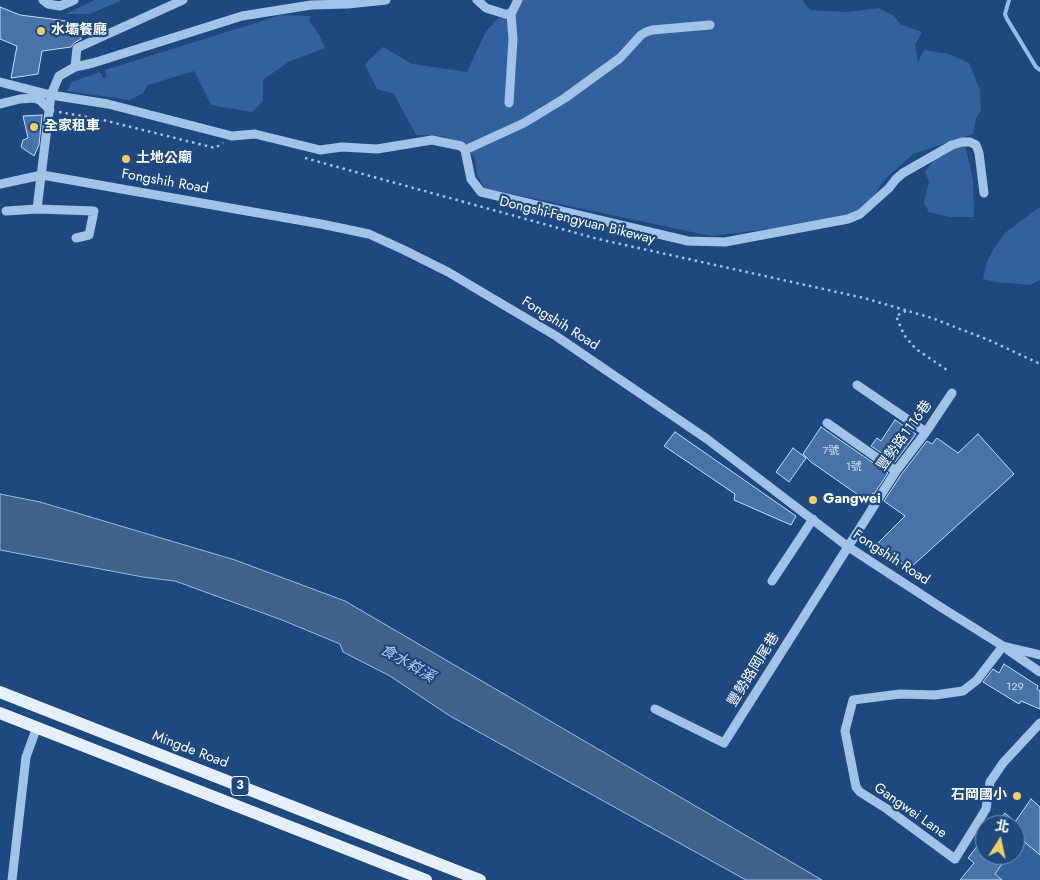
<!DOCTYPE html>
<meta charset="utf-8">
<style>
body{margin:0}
#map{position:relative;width:1040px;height:880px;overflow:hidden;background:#1e4980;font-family:Jost,"Noto Sans TC",sans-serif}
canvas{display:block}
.north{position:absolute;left:975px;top:815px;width:50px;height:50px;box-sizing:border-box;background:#1e4980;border:1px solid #7892b3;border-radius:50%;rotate:10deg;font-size:14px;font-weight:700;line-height:20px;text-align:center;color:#fff}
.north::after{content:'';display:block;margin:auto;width:18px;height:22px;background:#f7cc62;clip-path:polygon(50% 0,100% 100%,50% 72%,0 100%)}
</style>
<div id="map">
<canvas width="1040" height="880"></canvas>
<div class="north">北</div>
</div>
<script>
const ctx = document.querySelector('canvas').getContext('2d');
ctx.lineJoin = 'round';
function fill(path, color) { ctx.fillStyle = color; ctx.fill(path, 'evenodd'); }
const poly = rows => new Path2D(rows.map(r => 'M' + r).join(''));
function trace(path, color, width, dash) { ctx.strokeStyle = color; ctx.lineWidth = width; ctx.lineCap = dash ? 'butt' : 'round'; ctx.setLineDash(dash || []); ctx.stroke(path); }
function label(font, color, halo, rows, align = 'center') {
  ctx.font = font + ' Jost,"Noto Sans TC",sans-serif'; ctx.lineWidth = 4.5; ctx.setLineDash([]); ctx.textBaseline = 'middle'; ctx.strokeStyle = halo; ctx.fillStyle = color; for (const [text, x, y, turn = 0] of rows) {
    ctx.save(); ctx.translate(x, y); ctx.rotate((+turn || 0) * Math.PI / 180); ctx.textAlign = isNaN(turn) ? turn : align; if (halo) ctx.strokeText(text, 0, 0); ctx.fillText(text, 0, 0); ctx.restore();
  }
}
const green = poly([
 [95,0,122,0,90,14,65,14],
 [516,0,802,0,810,10,847,12,879,8,894,16,900,24,922,32,915,45,918,62,924,50,949,54,969,63,980,90,981,110,976,118,973,134,913,154,884,180,872,199,857,210,842,217,777,228,711,236,484,188,477,175,475,159,465,144,442,136,416,135,394,94,377,89,365,64,383,47,412,64,467,72,486,31],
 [281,15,310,16,309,21,319,35,325,48,288,62,263,80,263,101,252,112,211,105,194,71,148,85,143,93,129,100,67,91,72,82,100,72,103,78,107,77,105,70],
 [965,144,973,180,974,217,949,217,929,212,924,203,929,181,925,172,940,151],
 [1040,207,1040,280,1030,285,995,282,983,279,987,262,994,248,1006,232],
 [1021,839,1040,855,1040,880,1002,880,995,874,1003,860,1009,855,1015,855,1015,847]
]);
const water = poly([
 [0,494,40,502,235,560,345,601,822,880,746,880,450,716,390,676,343,652,340,644,282,620,175,581,143,577,0,550,0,494]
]);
const stream = poly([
 [1009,0,1005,14,1007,19,1036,67,1040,70]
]);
const building = poly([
 [0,7,20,15,83,23,81,39,74,43,71,47,42,51,38,74,11,78,17,46,0,39,0,7],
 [42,115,39,145,34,156,21,147,23,140,28,138,23,116,42,115],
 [895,420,916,434,895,462,871,446,877,438,881,441,895,420],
 [821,427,888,473,874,494,873,493,867,501,811,462,803,454,821,427],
 [675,432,796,516,791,525,734,500,735,494,664,446,675,432],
 [978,434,1014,474,909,569,887,553,878,543,905,516,884,501,901,475,927,441,932,444,937,438,958,453,978,434],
 [793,448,806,458,789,482,776,472,793,448],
 [1004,664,1038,686,1037,689,1040,691,1040,709,1021,701,1019,704,983,682,993,669,999,673,1004,664],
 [1031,799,1040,807,1040,855,1021,839,1015,847,1015,825,995,825,1005,813,1015,822,1031,799],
 [985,836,985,855,1008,855,995,874,1002,880,960,880,974,863,968,858,985,836]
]);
const path = poly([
 [59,112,99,119,215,148,223,143],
 [305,158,598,239,864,298,932,318,991,341,1040,364],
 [906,311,896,316,904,335,916,349,947,370]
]);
const minor = poly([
 [43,0,48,4,60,6,74,0],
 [477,0,486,8,505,14,511,14,518,0],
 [75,67,77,48,183,0],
 [0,82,51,95,108,104,232,136,255,134,320,150,342,147,377,149,432,140,461,146,465,150,471,179,481,192,688,241,725,242,848,219,860,214,889,188,896,179,903,173,952,145,962,142,970,142,976,145,979,153,984,193],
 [509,103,513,39,511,14],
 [0,104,20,99,34,98,40,100,50,110],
 [465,150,524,123,565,98,620,58,641,35,646,32,652,30,710,25],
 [0,184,42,175,65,179,321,224,369,234,404,250,448,272,556,336,707,439,847,546,939,606,1003,646,1040,655],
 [37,209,51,95,59,76,75,67,93,63,242,16,311,5,348,4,386,0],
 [6,211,37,209,94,211,89,235,76,238],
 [857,385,926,432],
 [827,423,896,471],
 [772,581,813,519],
 [1003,646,977,680,963,691,935,695,900,694,853,700,845,731,856,787,860,792,887,809,955,859,986,809,990,782,1003,763,1040,723],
 [1008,650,1040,672],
 [655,709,724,743,896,471,926,432,952,393],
 [12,880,26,757,37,727]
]);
const major = poly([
 [0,692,480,880],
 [0,713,426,880]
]);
const markers = [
 [41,31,5,"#f7cc62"],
 [34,127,5,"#f7cc62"],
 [126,159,5,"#f7cc62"],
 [813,500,5,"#f7cc62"],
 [1017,796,5,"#f7cc62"]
];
const numberNames = [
 ["7號",831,451],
 ["1號",854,467],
 ["129",1015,687]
];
const shields = [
 [240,786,18]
];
const shieldNames = [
 ["3",240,786]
];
const poiNames = [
 ["水壩餐廳",51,31],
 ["全家租車",44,127],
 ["土地公廟",136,159],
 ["Gangwei",823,500],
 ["石岡國小",1007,796,"right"]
];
const streetNames = [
 ["Fongshih Road",165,182,10],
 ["Dongshi-Fengyuan Bikeway",577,221,14],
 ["Fongshih Road",560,324,32],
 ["豐勢路1116巷",905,436,-54],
 ["Fongshih Road",891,558,33],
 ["豐勢路岡尾巷",754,670,-58],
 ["Mingde Road",190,750,21],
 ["Gangwei Lane",910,811,35]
];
const waterNames = [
 ["食水嵙溪",407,664,30]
];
fill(green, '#32629e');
fill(water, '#42628a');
trace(water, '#96bdea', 1);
trace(stream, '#96bdea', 4);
fill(building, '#4772aa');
trace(building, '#c7dcf6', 1);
trace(path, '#a3c2e8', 2.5, [2.5, 4]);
trace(minor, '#a3c2e8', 9);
trace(major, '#e5effe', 12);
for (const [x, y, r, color] of markers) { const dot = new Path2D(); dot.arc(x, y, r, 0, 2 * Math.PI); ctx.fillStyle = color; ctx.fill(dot); trace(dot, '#1e4980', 2); }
label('11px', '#d1dcea', null, numberNames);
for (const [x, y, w] of shields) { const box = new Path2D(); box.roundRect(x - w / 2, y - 9.5, w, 19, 4); ctx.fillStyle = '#1e4980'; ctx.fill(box); trace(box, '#fff', 1); }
label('bold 12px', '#fff', null, shieldNames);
label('bold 14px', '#fff', '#1e4980', poiNames, 'left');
label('14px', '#fff', '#1e4980', streetNames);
label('italic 15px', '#aeccf0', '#1e4980', waterNames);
</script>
